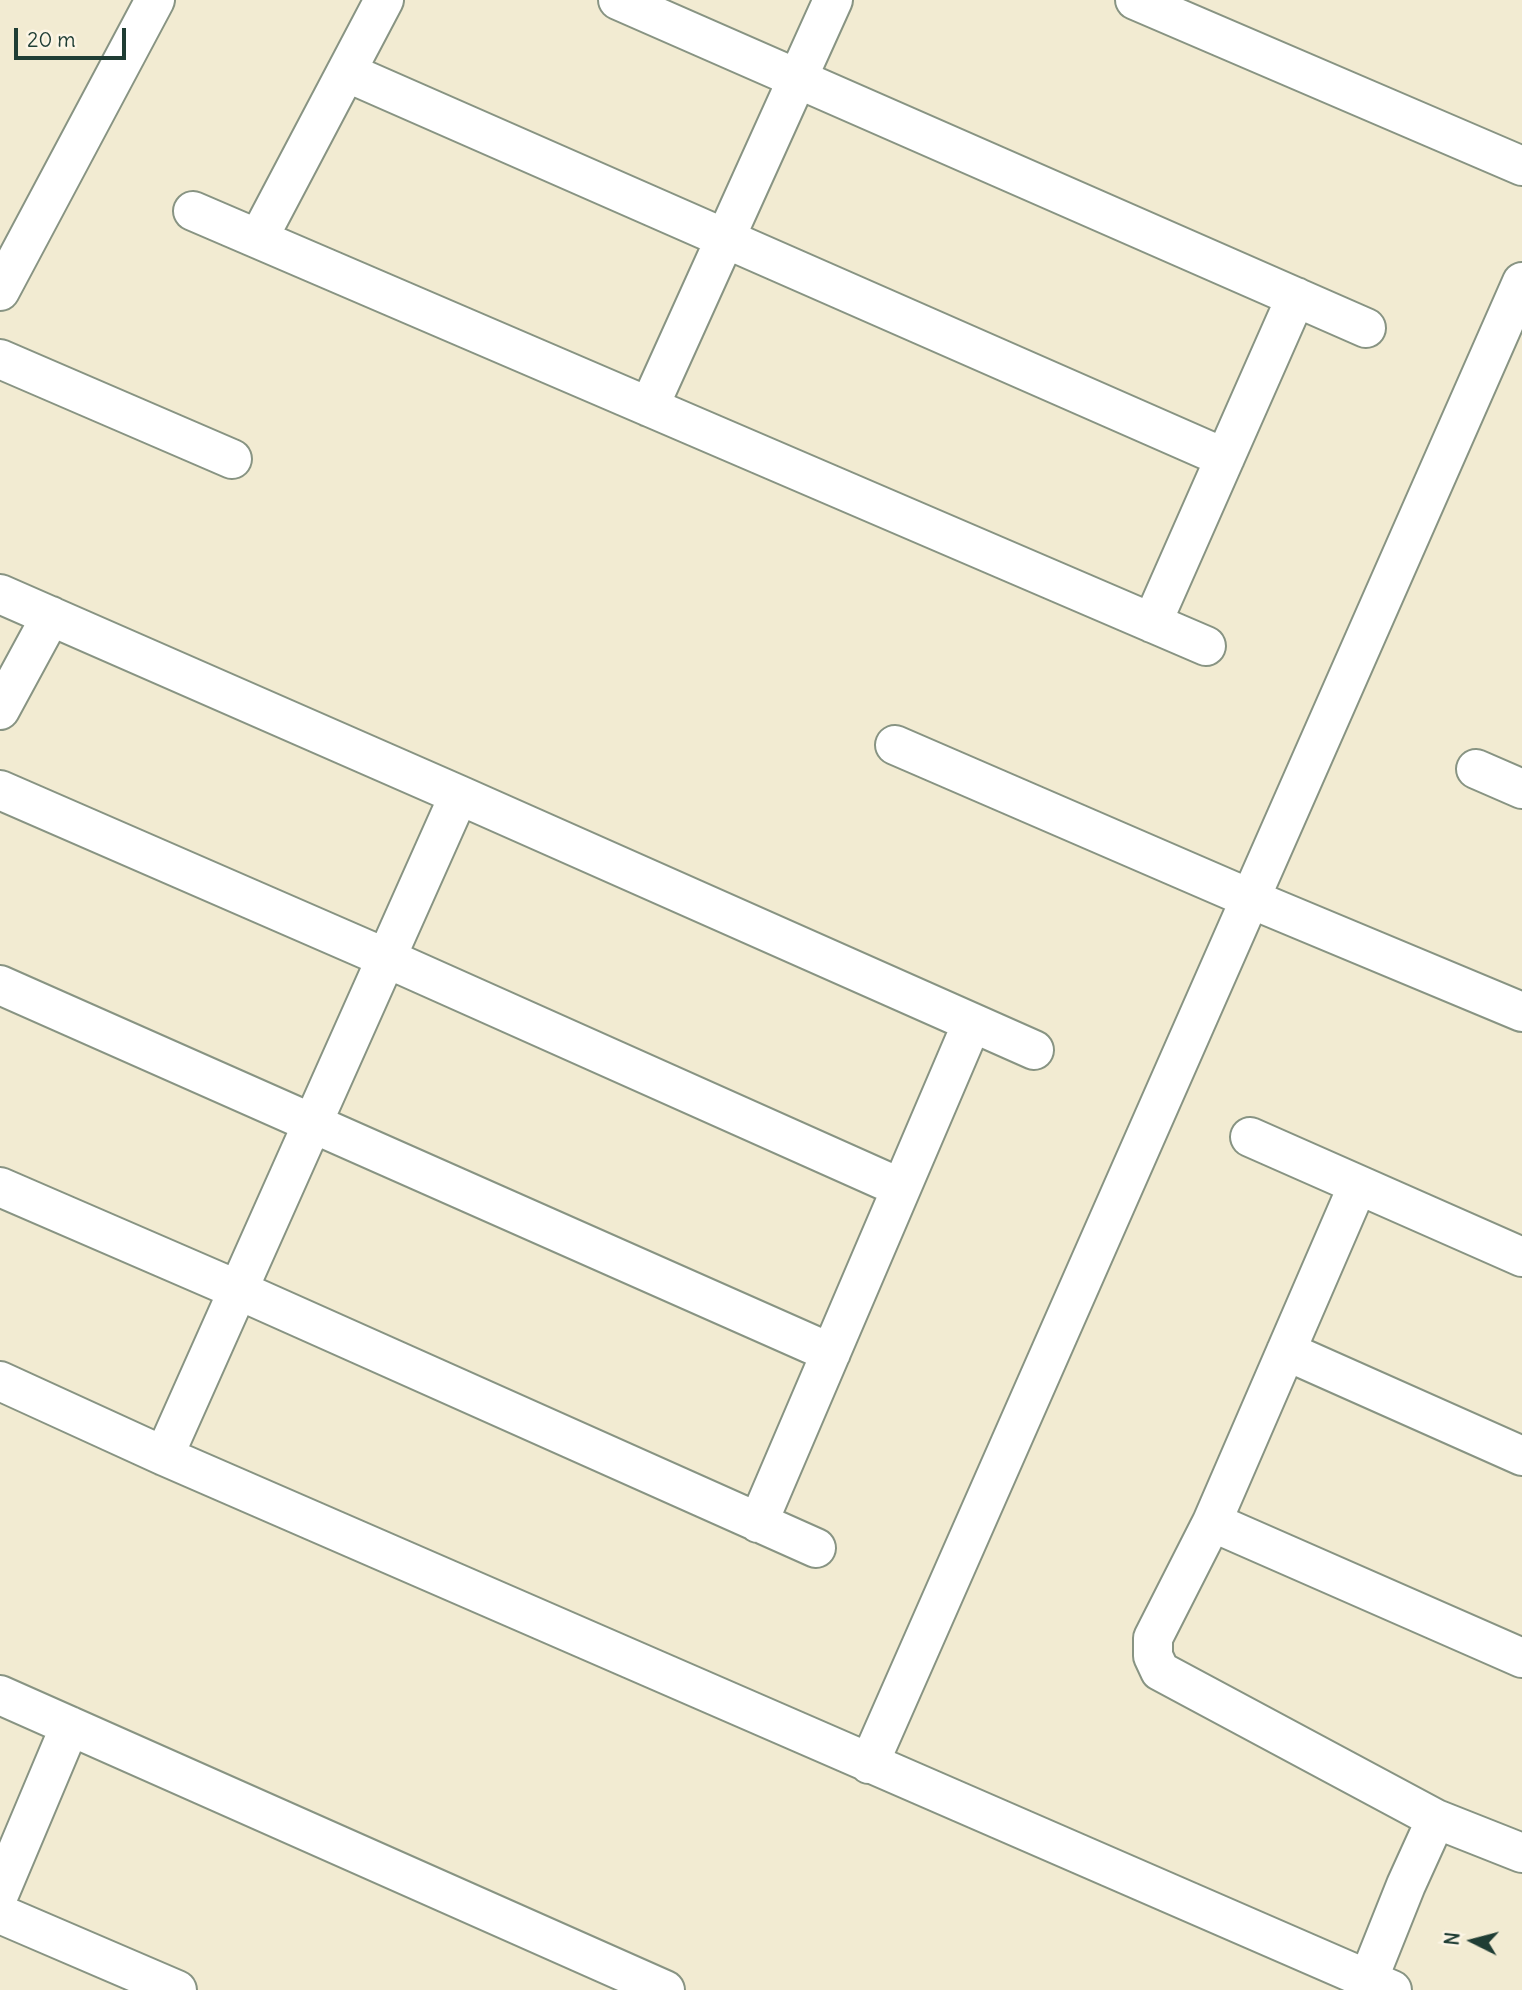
<!DOCTYPE html>
<style>
body{margin:0}
#map{position:relative;width:1522px;height:1990px;overflow:hidden;background:#f2ebd2;font-family:Delius,sans-serif}
canvas{display:block}
.north{position:absolute;left:1438px;top:1906px;width:70px;height:70px;-webkit-text-stroke:5px #fcf5e5;paint-order:stroke;rotate:276deg;font-size:19px;font-weight:700;line-height:28px;text-align:center;color:#1f3d34}
.north::after{content:'';display:block;margin:auto;width:24px;height:32px;background:#1f3d34;clip-path:polygon(50% 0,100% 100%,50% 72%,0 100%)}
.scale{position:absolute;left:14px;top:28px;width:112px;height:32px;box-sizing:border-box;border:4px solid #1f3d34;border-top:0;padding-left:9px;font-size:21px;line-height:24px;white-space:nowrap;color:#1f3d34;-webkit-text-stroke:5px #fcf5e5;paint-order:stroke}
</style>
<div id="map">
<canvas width="1522" height="1990"></canvas>
<div class="north">N</div>
<div class="scale">20 m</div>
</div>
<script>
const ctx = document.querySelector('canvas').getContext('2d');
ctx.lineJoin = 'round';
const poly = rows => new Path2D(rows.map(r => 'M' + r).join(''));
function trace(path, color, width, dash) { ctx.strokeStyle = color; ctx.lineWidth = width; ctx.lineCap = dash ? 'butt' : 'round'; ctx.setLineDash(dash || []); ctx.stroke(path); }
const minor = poly([
 [618,0,1366,328],
 [1135,0,1522,166],
 [346,72,1225,458],
 [193,211,1206,646],
 [258,239,384,0],
 [0,291,155,0],
 [0,359,232,459],
 [649,407,833,0],
 [0,594,459,795,1034,1050],
 [1152,623,1296,297],
 [0,710,51,616],
 [895,745,1251,899,1522,1012],
 [1476,769,1522,789],
 [0,790,386,958,901,1188],
 [0,985,831,1353],
 [1250,1137,1522,1257],
 [1358,1185,1212,1522,1153,1638,1153,1656,1160,1671,1436,1819,1522,1853],
 [0,1187,238,1290,816,1548],
 [1286,1351,1522,1456],
 [0,1381,164,1456,1392,1990],
 [164,1456,459,795],
 [1212,1522,1522,1658],
 [758,1523,972,1023],
 [0,1695,665,1990],
 [869,1764,1522,282],
 [0,1892,70,1726],
 [0,1914,177,1990],
 [1368,1980,1406,1885,1436,1819]
]);
trace(minor, '#889483', 42);
trace(minor, '#fff', 38);
</script>
